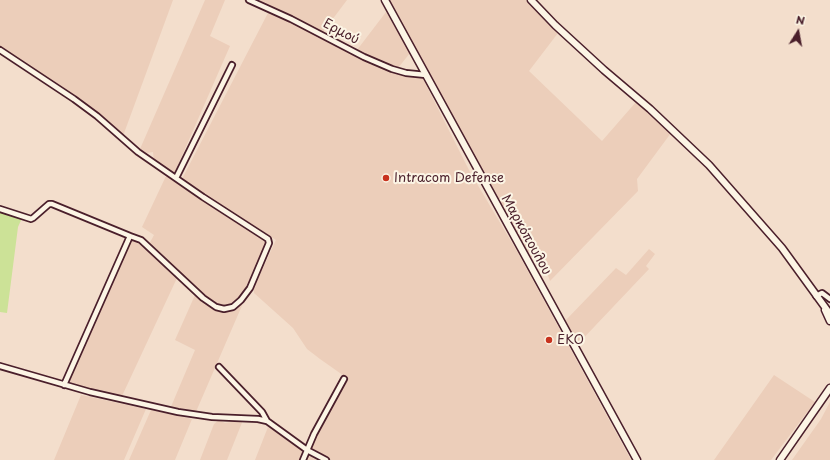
<!DOCTYPE html>
<meta charset="utf-8">
<style>
body{margin:0}
#map{position:relative;width:830px;height:460px;overflow:hidden;background:#f3decc;font-family:"Playpen Sans",sans-serif}
canvas{display:block}
.north{position:absolute;left:778px;top:12px;width:40px;height:40px;-webkit-text-stroke:3px #fcf5e5;paint-order:stroke;rotate:11deg;font-size:11px;font-weight:700;line-height:16px;text-align:center;color:#4a1f2b}
.north::after{content:'';display:block;margin:auto;width:14px;height:18px;background:#4a1f2b;clip-path:polygon(50% 0,100% 100%,50% 72%,0 100%)}
</style>
<div id="map">
<canvas width="830" height="460"></canvas>
<div class="north">N</div>
</div>
<script>
const ctx = document.querySelector('canvas').getContext('2d');
ctx.lineJoin = 'round';
function fill(path, color) { ctx.fillStyle = color; ctx.fill(path, 'evenodd'); }
const poly = rows => new Path2D(rows.map(r => 'M' + r).join(''));
function trace(path, color, width, dash) { ctx.strokeStyle = color; ctx.lineWidth = width; ctx.lineCap = dash ? 'butt' : 'round'; ctx.setLineDash(dash || []); ctx.stroke(path); }
function label(font, color, halo, rows, align = 'center') {
  ctx.font = font + ' "Playpen Sans",sans-serif'; ctx.lineWidth = 4; ctx.setLineDash([]); ctx.textBaseline = 'middle'; ctx.strokeStyle = halo; ctx.fillStyle = color; for (const [text, x, y, turn = 0] of rows) {
    ctx.save(); ctx.translate(x, y); ctx.rotate((+turn || 0) * Math.PI / 180); ctx.textAlign = isNaN(turn) ? turn : align; if (halo) ctx.strokeText(text, 0, 0); ctx.fillText(text, 0, 0); ctx.restore();
  }
}
const built = poly([
 [0,0,173,0,123,136,103,117,86,104,0,47],
 [205,0,225,0,210,36,230,46,174,174,154,162,153,152,147,153,140,149],
 [255,0,347,0,323,32],
 [387,0,527,0,558,33,529,71,602,141,636,102,671,133,637,179,638,191,550,281,544,265,535,261,525,251],
 [269,11,364,60,388,70,422,77,470,172,518,253,631,460,331,460,310,447,347,378,320,359,307,349,293,328,254,293,254,287,276,240,182,179],
 [386,12,410,53,398,68,357,50],
 [166,176,267,243,244,291,247,294,195,414,170,409,195,350,175,340,195,295,177,278,122,396,66,383,88,331,131,240,138,243,146,250,154,235,142,227],
 [649,249,655,254,646,266,649,269,577,345,565,321,616,268,626,275],
 [774,375,815,402,771,460,714,460],
 [81,395,146,409,124,460,54,460],
 [830,402,830,460,792,460,821,419],
 [151,410,192,419,175,460,129,460],
 [219,420,225,423,243,420,227,460,200,460,214,424],
 [268,427,318,460,255,460]
]);
const green = poly([
 [0,211,22,218,18,227,7,313,0,312]
]);
const street = poly([
 [249,0,291,19,364,57,392,69,406,73,426,75],
 [0,50,74,99,97,116,138,152,203,197,268,239,269,243,250,288,241,300,233,307,224,309,216,307,203,298,141,240,130,236],
 [176,178,232,65],
 [0,209,31,219,33,218,49,204,52,204,130,236,64,385],
 [816,296,822,293,830,299],
 [0,366,90,392,178,412,212,417,258,419,267,421,307,450,326,460],
 [219,367,262,412,267,421],
 [303,460,314,434,344,379]
]);
const secondary = poly([
 [385,0,637,460],
 [531,0,555,25,604,70,650,109,709,165,782,248,830,314],
 [825,310,830,321],
 [780,460,830,388]
]);
const markers = [
 [386,178,4,"#c8321e"],
 [549,340,4,"#c8321e"]
];
const streetNames = [
 ["Ερμού",341,32,28],
 ["Μαρκόπουλου",526,235,61]
];
const poiNames = [
 ["Intracom Defense",394,178],
 ["EKO",557,340]
];
fill(built, '#ecceba');
fill(green, '#cce297');
trace(street, '#4a1f2b', 8);
trace(secondary, '#4a1f2b', 9);
trace(street, '#fcf5e5', 4.5);
trace(secondary, '#fcf5e5', 6);
for (const [x, y, r, color] of markers) { const dot = new Path2D(); dot.arc(x, y, r, 0, 2 * Math.PI); ctx.fillStyle = color; ctx.fill(dot); trace(dot, '#fcf5e5', 1.5); }
label('13px', '#4a1f2b', '#fcf5e5', streetNames);
label('13px', '#4a1f2b', '#fcf5e5', poiNames, 'left');
</script>
